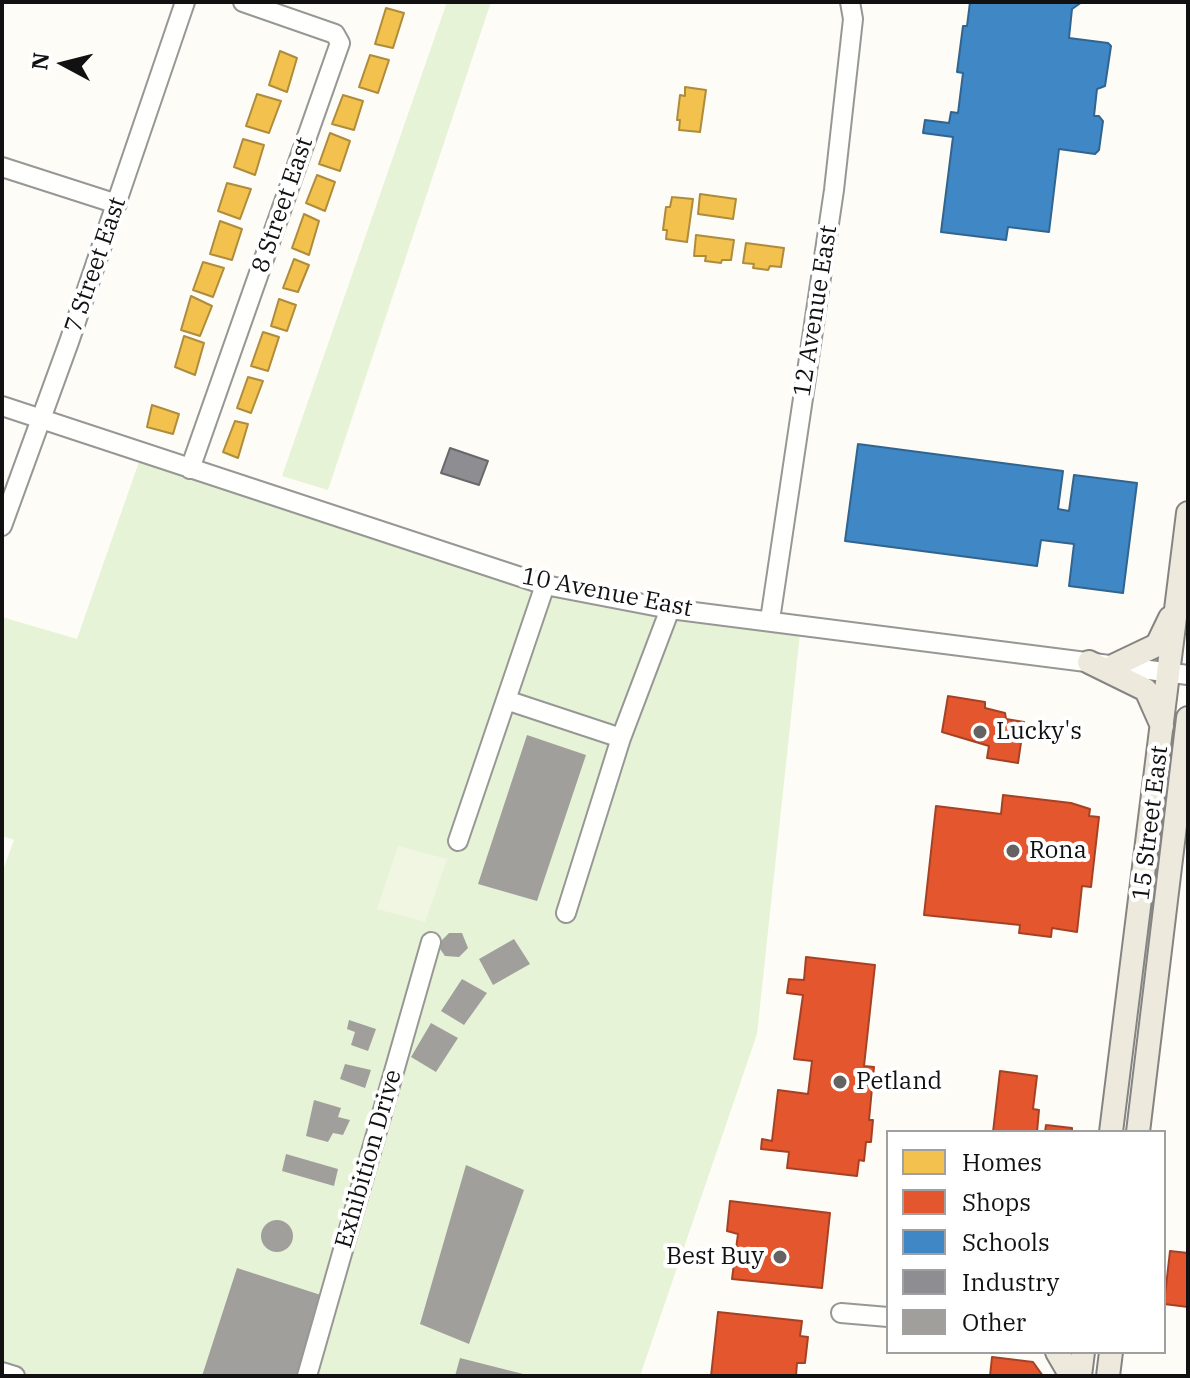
<!DOCTYPE html>
<style>
body{margin:0}
#map{position:relative;width:1190px;height:1378px;overflow:hidden;background:#fdfcf7;font-family:"IBM Plex Serif",serif}
canvas{display:block}
.frame{position:absolute;inset:0;border:4px solid #111;pointer-events:none}
.legend{position:absolute;left:886px;top:1130px;width:280px;height:224px;box-sizing:border-box;background:#fff;border:2px solid #a0a0a0;margin:0;padding:10px 14px;list-style:none;font-size:24px;color:#111}
.legend li{display:flex;align-items:center;gap:16px;height:40px}
.legend b{width:40px;border:2px solid #a0a0a0}
.north{position:absolute;left:24px;top:24px;width:80px;height:80px;-webkit-text-stroke:6px #fff;paint-order:stroke;rotate:277deg;font-size:22px;font-weight:700;line-height:32px;text-align:center;color:#111}
.north::after{content:'';display:block;margin:auto;width:28px;height:36px;background:#111;clip-path:polygon(50% 0,100% 100%,50% 72%,0 100%)}
</style>
<div id="map">
<canvas width="1190" height="1378"></canvas>
<div class="frame"></div>
<ul class="legend">
<li><b style="height:22px;background:#f2c14e"></b>Homes</li>
<li><b style="height:22px;background:#e4572e"></b>Shops</li>
<li><b style="height:22px;background:#3f88c5"></b>Schools</li>
<li><b style="height:22px;background:#8d8d92"></b>Industry</li>
<li><b style="height:22px;background:#a19f9c"></b>Other</li>
</ul>
<div class="north">N</div>
</div>
<script>
const ctx = document.querySelector('canvas').getContext('2d');
ctx.lineJoin = 'round';
function fill(path, color) { ctx.fillStyle = color; ctx.fill(path, 'evenodd'); }
const poly = rows => new Path2D(rows.map(r => 'M' + r).join(''));
function trace(path, color, width, dash) { ctx.strokeStyle = color; ctx.lineWidth = width; ctx.lineCap = dash ? 'butt' : 'round'; ctx.setLineDash(dash || []); ctx.stroke(path); }
function label(font, color, halo, rows, align = 'center') {
  ctx.font = font + ' "IBM Plex Serif",serif'; ctx.lineWidth = 8; ctx.setLineDash([]); ctx.textBaseline = 'middle'; ctx.strokeStyle = halo; ctx.fillStyle = color; for (const [text, x, y, turn = 0] of rows) {
    ctx.save(); ctx.translate(x, y); ctx.rotate((+turn || 0) * Math.PI / 180); ctx.textAlign = isNaN(turn) ? turn : align; if (halo) ctx.strokeText(text, 0, 0); ctx.fillText(text, 0, 0); ctx.restore();
  }
}
const green = poly([
 [447,2,491,2,328,490,282,476],
 [141,456,540,588,801,624,757,1034,640,1376,2,1376,2,873,14,840,2,836,2,617,77,639]
]);
const pitch = poly([
 [398,846,447,859,425,922,377,909]
]);
const homes = poly([
 [386,8,404,13,393,48,375,44,386,8],
 [280,51,297,58,287,92,269,85,280,51],
 [370,55,389,60,378,93,359,87,370,55],
 [685,87,706,90,700,132,679,130,680,120,677,120,680,95,685,96,685,87],
 [257,94,281,101,269,133,246,126,257,94],
 [343,95,363,101,354,130,332,124,343,95],
 [330,133,350,141,340,171,319,164,330,133],
 [243,139,264,145,255,175,234,167,243,139],
 [317,175,335,182,325,211,306,203,317,175],
 [227,183,251,189,240,219,218,211,227,183],
 [700,194,736,199,733,219,698,214,700,194],
 [672,197,693,199,687,242,666,239,667,230,663,230,666,207,670,207,672,197],
 [304,214,319,221,309,255,292,248,304,214],
 [220,221,242,229,232,260,210,254,220,221],
 [696,235,734,240,731,260,722,260,721,263,705,261,706,256,694,256,696,235],
 [746,243,784,248,781,267,770,266,768,270,753,268,754,264,743,263,746,243],
 [294,259,309,265,298,292,283,288,294,259],
 [203,262,224,268,213,297,193,290,203,262],
 [191,296,212,306,200,336,181,330,191,296],
 [279,299,296,305,287,331,271,326,279,299],
 [263,332,279,337,268,371,251,366,263,332],
 [184,336,204,343,195,375,175,367,184,336],
 [248,377,263,381,251,413,237,408,248,377],
 [152,405,179,414,173,434,147,427,152,405],
 [235,421,248,424,238,458,223,452,235,421]
]);
const shops = poly([
 [948,696,985,702,985,708,1005,713,1006,719,1024,722,1018,763,987,758,989,746,942,732,948,696],
 [1003,795,1071,803,1090,809,1089,816,1099,817,1091,887,1082,886,1077,932,1052,928,1051,937,1019,933,1020,925,924,915,936,806,1001,814,1003,795],
 [806,957,875,965,864,1066,874,1067,869,1120,873,1120,871,1142,866,1142,864,1161,859,1160,857,1176,787,1168,789,1152,761,1149,762,1139,772,1141,778,1090,808,1094,812,1061,794,1059,803,995,787,993,789,979,804,980,806,957],
 [1000,1071,1037,1076,1033,1109,1039,1110,1037,1132,993,1132,1000,1071],
 [1046,1125,1072,1128,1072,1132,1045,1132,1046,1125],
 [730,1201,830,1213,822,1288,732,1279,738,1234,727,1231,730,1201],
 [1170,1251,1188,1253,1188,1307,1164,1304,1170,1251],
 [718,1312,802,1321,800,1336,808,1337,805,1363,797,1363,796,1376,711,1376,718,1312],
 [992,1357,1033,1362,1043,1376,990,1376,992,1357]
]);
const schools = poly([
 [970,2,1082,2,1072,9,1069,38,1108,43,1111,46,1105,86,1097,89,1094,116,1099,116,1103,121,1099,150,1095,154,1059,149,1049,232,1008,227,1006,240,941,232,953,137,923,133,925,120,949,123,951,112,958,113,963,73,957,72,963,26,967,26,970,2],
 [858,444,1063,471,1058,509,1069,511,1074,475,1137,483,1123,593,1069,586,1074,544,1041,540,1037,566,845,541,858,444]
]);
const industry = poly([
 [450,448,488,461,479,485,441,473,450,448]
]);
const building = poly([
 [527,735,586,755,537,901,478,884],
 [449,933,462,933,468,948,459,957,445,956,440,949,442,940],
 [514,939,530,964,493,985,479,959],
 [462,979,487,993,464,1025,441,1011],
 [349,1020,376,1029,368,1051,351,1045,355,1032,347,1029],
 [431,1023,458,1038,436,1072,411,1057],
 [345,1064,371,1070,365,1088,340,1079],
 [314,1100,341,1108,338,1117,350,1120,343,1135,333,1133,328,1142,306,1136],
 [286,1154,338,1169,334,1186,282,1171],
 [466,1165,524,1190,469,1344,420,1324],
 '261 1236a16 16 0 1 1 32 0a16 16 0 1 1-32 0Z',
 [237,1268,324,1296,299,1376,202,1376],
 [460,1358,527,1375,527,1376,455,1376]
]);
const minor = poly([
 [2,167,117,204],
 [2,406,545,585,670,609,1188,675],
 [190,469,340,43,335,34,243,2],
 [2,526,69,342,185,2],
 [770,620,834,190,853,19,850,2],
 [506,700,621,738],
 [458,841,545,585],
 [566,913,621,738,670,609],
 [841,1313,888,1317],
 [2,1372,15,1376],
 [307,1376,431,942]
]);
const major = poly([
 [1089,662,1146,690,1162,726],
 [1115,665,1157,645,1170,618],
 [1111,1132,1188,513],
 [1138,1132,1188,718],
 [1057,1352,1071,1376],
 [1080,1376,1083,1352],
 [1108,1376,1111,1352]
]);
const markers = [
 [980,732,8,"#646362"],
 [1013,851,8,"#646362"],
 [840,1082,8,"#646362"],
 [780,1257,8,"#646362"]
];
const streetNames = [
 ["8 Street East",283,205,-71],
 ["7 Street East",96,265,-71],
 ["12 Avenue East",816,311,-81],
 ["10 Avenue East",607,593,11],
 ["15 Street East",1151,823,-83],
 ["Exhibition Drive",369,1159,-74]
];
const poiNames = [
 ["Lucky's",996,732],
 ["Rona",1029,851],
 ["Petland",856,1082],
 ["Best Buy",764,1257,"right"]
];
fill(green, '#e7f3d7');
fill(pitch, '#f0f6e1');
fill(homes, '#f2c14e');
trace(homes, '#ae8c3c', 2);
fill(shops, '#e4572e');
trace(shops, '#a54225', 2);
fill(schools, '#3f88c5');
trace(schools, '#31648f', 2);
fill(industry, '#8d8d92');
trace(industry, '#68686b', 2);
fill(building, '#a19f9c');
trace(minor, '#979795', 22);
trace(major, '#858482', 26);
trace(minor, '#fffffe', 18);
trace(major, '#ede9dc', 22);
for (const [x, y, r, color] of markers) { const dot = new Path2D(); dot.arc(x, y, r, 0, 2 * Math.PI); ctx.fillStyle = color; ctx.fill(dot); trace(dot, '#fff', 3); }
label('24px', '#111', '#fff', streetNames);
label('24px', '#111', '#fff', poiNames, 'left');
</script>
